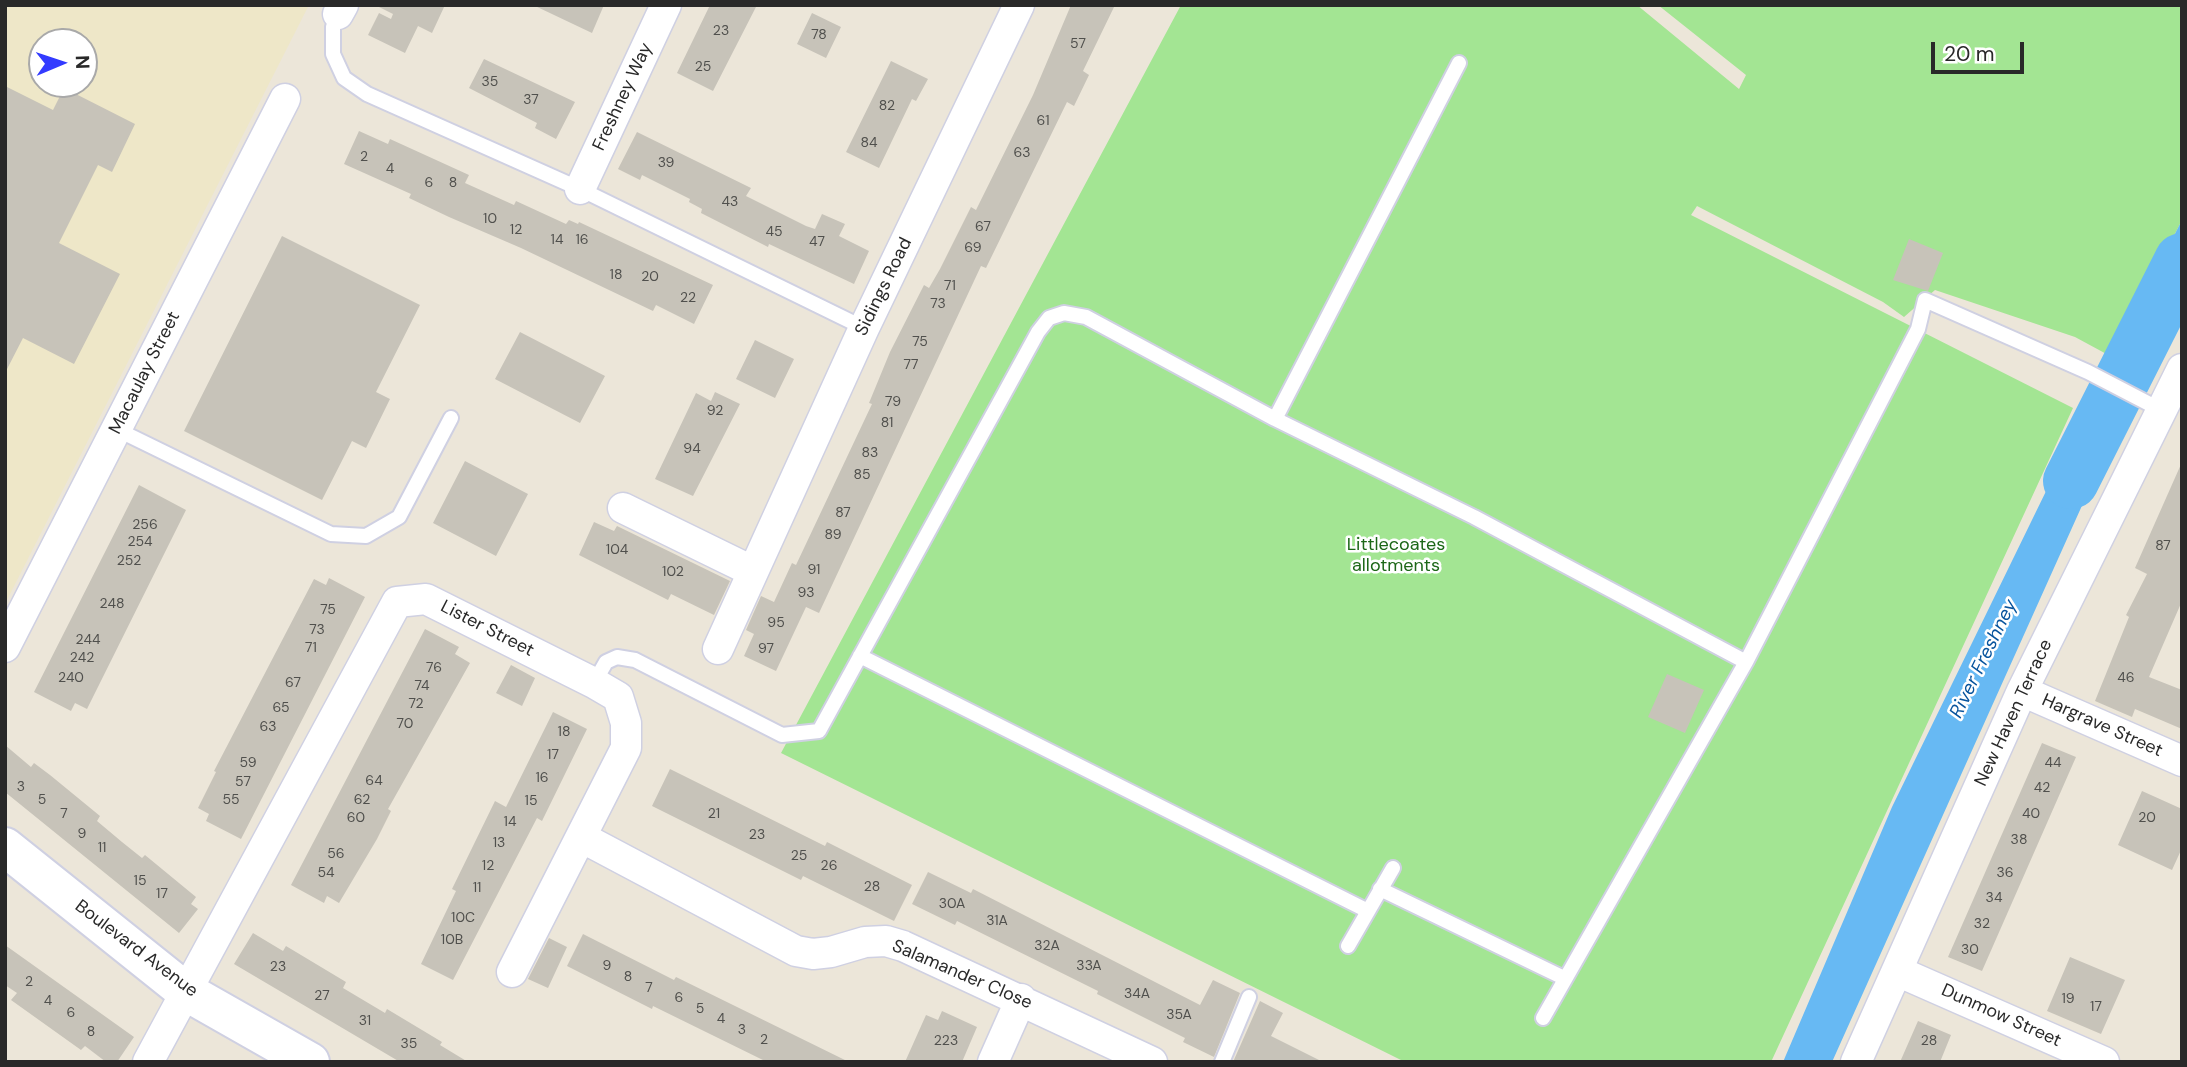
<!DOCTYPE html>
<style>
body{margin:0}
#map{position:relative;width:2187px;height:1067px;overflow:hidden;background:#ece6d9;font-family:"DM Sans",sans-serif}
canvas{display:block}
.frame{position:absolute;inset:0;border:7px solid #292929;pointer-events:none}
.north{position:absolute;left:28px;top:28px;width:70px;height:70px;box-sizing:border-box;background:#fff;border:2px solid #a9a9a9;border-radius:50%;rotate:88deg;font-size:19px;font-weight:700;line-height:28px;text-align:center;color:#292929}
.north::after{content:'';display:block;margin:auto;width:24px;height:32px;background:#333bff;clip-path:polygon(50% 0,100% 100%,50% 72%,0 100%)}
.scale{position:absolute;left:1931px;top:42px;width:93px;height:32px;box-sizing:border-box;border:4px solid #292929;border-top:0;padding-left:9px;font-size:21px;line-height:24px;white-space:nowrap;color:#292929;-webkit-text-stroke:5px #fff;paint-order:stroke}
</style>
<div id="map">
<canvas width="2187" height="1067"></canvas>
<div class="frame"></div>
<div class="north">N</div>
<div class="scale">20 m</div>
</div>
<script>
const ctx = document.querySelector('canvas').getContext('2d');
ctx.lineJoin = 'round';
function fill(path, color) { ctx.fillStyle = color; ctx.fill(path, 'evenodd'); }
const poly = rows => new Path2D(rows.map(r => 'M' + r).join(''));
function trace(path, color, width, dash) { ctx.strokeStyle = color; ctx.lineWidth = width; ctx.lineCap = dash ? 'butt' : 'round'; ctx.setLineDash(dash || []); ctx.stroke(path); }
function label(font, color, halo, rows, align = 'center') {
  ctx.font = font + ' "DM Sans",sans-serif'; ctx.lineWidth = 5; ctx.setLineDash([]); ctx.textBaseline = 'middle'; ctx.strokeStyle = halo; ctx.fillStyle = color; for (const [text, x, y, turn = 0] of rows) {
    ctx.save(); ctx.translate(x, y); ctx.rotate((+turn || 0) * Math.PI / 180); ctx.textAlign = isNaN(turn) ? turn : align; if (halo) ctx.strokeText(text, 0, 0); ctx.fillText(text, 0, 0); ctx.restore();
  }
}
const education = poly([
 [5,5,309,5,5,604],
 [42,42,84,42,84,84,42,84]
]);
const green = poly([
 [1181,5,1637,5,1739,89,1746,75,1658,5,2182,5,2182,220,2112,357,2075,337,1935,290,1904,317,1883,302,1697,206,1691,215,2073,408,1771,1062,1405,1062,781,753]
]);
const water = poly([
 [2182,220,2182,303,2146,378,2112,357],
 [2090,401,2120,421,1832,1062,1783,1062,1892,807]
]);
const river = poly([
 [2071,481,2182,261]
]);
const building = poly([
 [375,5,445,5,432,33,418,26,405,53,368,35,379,13,391,19,393,14],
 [533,5,604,5,592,33],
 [710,5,757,5,713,91,677,73],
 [1071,5,1115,5,1083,71,1089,75,1074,106,1067,102,986,268,981,266,819,613,806,607,776,671,744,656,754,634,746,630,761,596,774,602,792,563,796,565,872,404,869,403,890,352,924,285,929,288,940,269,971,207,976,210,1033,95],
 [812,13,841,27,826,58,797,44],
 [484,59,575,102,556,139,535,128,537,123,469,88],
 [891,61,928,79,916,101,912,99,879,168,846,152],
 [5,86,53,110,64,88,135,124,112,172,98,165,59,243,120,274,74,364,23,338,5,373],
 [359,131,388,144,390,139,469,175,465,183,514,205,516,201,566,224,569,220,578,224,579,222,713,285,694,324,656,305,653,311,521,248,449,217,409,198,411,194,344,164],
 [637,132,751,188,746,196,806,226,815,229,822,214,845,224,839,236,869,251,854,284,769,244,768,247,701,213,702,209,689,202,690,199,642,175,640,180,618,169],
 [282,236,420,305,376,392,390,399,366,448,352,441,322,500,184,431],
 [1909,239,1943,253,1928,291,1893,280],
 [520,332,605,376,580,423,495,379],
 [755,340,794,359,775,398,736,379],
 [715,392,740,404,693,496,655,479,696,393,711,401],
 [465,461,528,494,496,556,433,523],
 [2182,462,2182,601,2149,677,2182,690,2182,729,2135,709,2132,717,2095,701,2129,617,2126,615,2147,574,2135,568],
 [139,485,186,510,87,709,75,703,71,711,34,692],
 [594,522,614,531,617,526,730,581,714,615,671,594,668,600,579,555],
 [329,578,365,597,241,839,206,821,209,814,198,808,216,772,214,771,314,579,326,585],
 [425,629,459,647,455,654,470,663,388,809,391,811,377,839,339,903,327,896,324,903,291,885],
 [511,665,535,678,522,706,496,693],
 [1667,674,1704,690,1685,733,1648,717],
 [553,712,587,729,542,821,537,818,453,980,421,964,456,891,452,889,495,801,506,807],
 [2042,743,2076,757,1982,971,1948,957],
 [5,745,31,767,34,763,50,775,100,816,97,821,122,842,142,858,145,855,196,897,191,904,198,909,179,933,5,792],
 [670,769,825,846,827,842,912,885,894,921,803,876,801,880,652,806],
 [2142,791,2182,809,2182,848,2172,870,2118,845],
 [928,872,971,893,973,889,1200,1005,1213,980,1240,993,1214,1057,1183,1042,1185,1038,1097,994,1098,991,957,921,955,925,912,904],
 [253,933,283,951,286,946,346,982,343,988,385,1013,387,1009,442,1042,440,1045,468,1062,400,1062,234,964],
 [583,934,674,980,676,977,849,1062,767,1062,653,1006,652,1009,567,966],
 [549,938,567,947,548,988,528,979],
 [5,945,134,1037,117,1062,106,1062,85,1046,81,1050,11,1000,17,993,5,985],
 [2070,957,2125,980,2101,1034,2047,1011],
 [1260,1001,1283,1013,1271,1036,1323,1062,1233,1062],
 [942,1011,977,1027,962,1062,905,1062,926,1015,938,1020],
 [1918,1021,1951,1035,1940,1062,1900,1062]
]);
const lane = poly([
 [338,14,333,27,333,54,344,78,367,94,580,189,864,328],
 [1275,419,1459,63],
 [116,429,331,534,366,536,399,517,451,418],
 [860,656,1368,911],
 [594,683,606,662,617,657,635,660,782,735,819,731,1038,332,1049,318,1064,313,1086,317,1275,419,1474,517,1746,662],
 [1380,889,1564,978],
 [1348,946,1393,868],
 [1543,1018,1746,662,1918,329,1925,300,2088,372,2161,410],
 [1222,1062,1249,997]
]);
const street = poly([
 [338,14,343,5],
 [580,189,666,5],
 [623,508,752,571],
 [5,647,285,99],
 [718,649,864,328,1019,5],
 [2022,691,2182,761],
 [581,837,796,951,813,954,831,952,865,942,886,941,903,946,1152,1062],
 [1897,971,2104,1062],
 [148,1062,397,602,426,599,594,683,618,697,626,723,626,748,512,972],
 [993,1062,1021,999],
 [1856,1062,2022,691,2182,369]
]);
const secondary = poly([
 [5,847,185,991,310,1062]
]);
const numberNames = [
 ["23",721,31],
 ["78",819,35],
 ["57",1078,44],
 ["25",703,67],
 ["35",490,82],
 ["37",531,100],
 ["82",887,106],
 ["61",1043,121],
 ["84",869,143],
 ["63",1022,153],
 ["2",364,157],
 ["39",666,163],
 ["4",390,169],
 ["6",429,183],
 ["8",453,183],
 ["43",730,202],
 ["10",490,219],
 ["67",983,227],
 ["12",516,230],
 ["45",774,232],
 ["14",557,240],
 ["16",582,240],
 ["47",817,242],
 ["69",973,248],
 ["18",616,275],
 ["20",650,277],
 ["71",950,286],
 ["22",688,298],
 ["73",938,304],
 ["75",920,342],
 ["77",911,365],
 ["79",893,402],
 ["92",715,411],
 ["81",887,423],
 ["94",692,449],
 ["83",870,453],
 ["85",862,475],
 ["87",843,513],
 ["256",145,525],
 ["89",833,535],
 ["254",140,542],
 ["87",2163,546],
 ["104",617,550],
 ["252",129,561],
 ["91",814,570],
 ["102",673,572],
 ["93",806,593],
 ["248",112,604],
 ["75",328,610],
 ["95",776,623],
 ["73",317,630],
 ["244",88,640],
 ["71",311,648],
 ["97",766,649],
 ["242",82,658],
 ["76",434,668],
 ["240",71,678],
 ["46",2126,678],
 ["67",293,683],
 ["74",422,686],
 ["72",416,704],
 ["65",281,708],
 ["70",405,724],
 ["63",268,727],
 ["18",564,732],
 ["17",553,755],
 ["59",248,763],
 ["44",2053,763],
 ["16",542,778],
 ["64",374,781],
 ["57",243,782],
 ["3",21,787],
 ["42",2042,788],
 ["5",42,800],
 ["55",231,800],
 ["62",362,800],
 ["15",531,801],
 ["7",64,814],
 ["21",714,814],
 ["40",2031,814],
 ["60",356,818],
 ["20",2147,818],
 ["14",510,822],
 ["9",82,834],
 ["23",757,835],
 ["38",2019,840],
 ["13",499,843],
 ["11",102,848],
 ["56",336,854],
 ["25",799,856],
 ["12",488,866],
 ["26",829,866],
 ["54",326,873],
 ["36",2005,873],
 ["15",140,881],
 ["28",872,887],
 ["11",477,888],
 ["17",162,894],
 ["34",1994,898],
 ["30A",952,904],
 ["10C",463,918],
 ["31A",997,921],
 ["32",1982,924],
 ["10B",452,940],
 ["32A",1047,946],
 ["30",1970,950],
 ["9",607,966],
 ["33A",1089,966],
 ["23",278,967],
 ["8",628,977],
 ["2",29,982],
 ["7",649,988],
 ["34A",1137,994],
 ["27",322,996],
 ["6",679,998],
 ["19",2068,999],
 ["4",48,1001],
 ["17",2096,1007],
 ["5",700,1009],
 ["6",71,1013],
 ["35A",1179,1015],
 ["4",721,1019],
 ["31",365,1021],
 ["3",742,1030],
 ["8",91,1032],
 ["2",764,1040],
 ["223",946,1041],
 ["28",1929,1041],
 ["35",409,1044]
];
const streetNames = [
 ["Freshney Way",623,97,-65],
 ["Sidings Road",884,287,-64],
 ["Macaulay Street",145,373,-63],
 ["Lister Street",487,629,27],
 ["New Haven Terrace",2014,713,-65],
 ["Hargrave Street",2102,726,24],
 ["Boulevard Avenue",136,949,37],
 ["Salamander Close",962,975,23],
 ["Dunmow Street",2001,1016,24]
];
const parkNames = [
 ["Littlecoates",1396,545],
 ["allotments",1396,566]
];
const waterNames = [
 ["River Freshney",1984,659,-64]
];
fill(education, '#eee7c8');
fill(green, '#a3e593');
fill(water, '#67b9f3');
trace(river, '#67b9f3', 56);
fill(building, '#c7c3b9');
trace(lane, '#cfd0e2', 18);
trace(street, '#cfd0e2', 33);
trace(secondary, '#cfd0e2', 42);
trace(lane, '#fff', 14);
trace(street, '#fff', 30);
trace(secondary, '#fff', 38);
label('14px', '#50504d', null, numberNames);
label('18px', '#292929', '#fff', streetNames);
label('18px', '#1c6717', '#fff', parkNames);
label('italic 19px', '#08549d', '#fff', waterNames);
</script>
